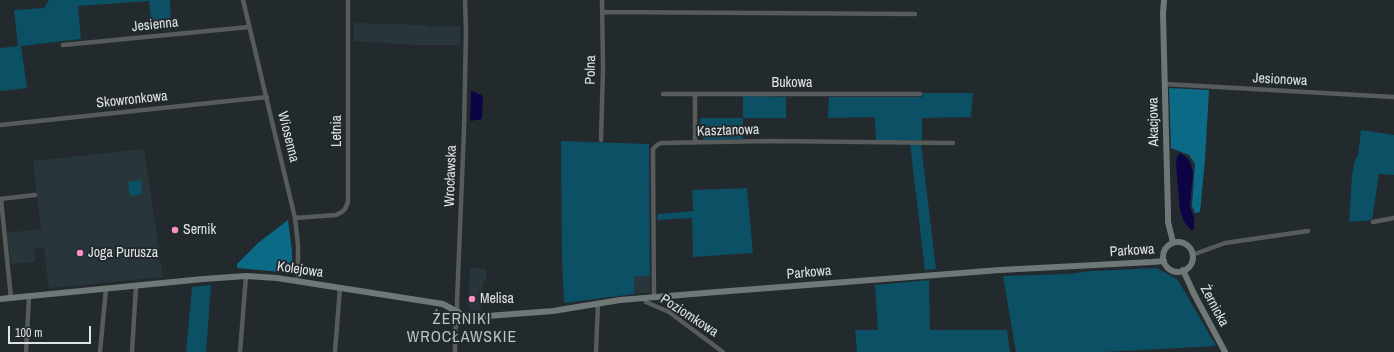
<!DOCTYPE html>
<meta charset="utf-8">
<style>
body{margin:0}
#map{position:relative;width:1394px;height:352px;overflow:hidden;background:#232a2d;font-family:"Archivo Narrow",sans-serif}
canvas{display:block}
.scale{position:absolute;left:8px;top:326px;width:83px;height:18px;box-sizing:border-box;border:2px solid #dee3e5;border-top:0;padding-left:5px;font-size:12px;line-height:14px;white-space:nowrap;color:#dee3e5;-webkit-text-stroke:3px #232a2d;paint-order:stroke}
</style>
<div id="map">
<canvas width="1394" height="352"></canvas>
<div class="scale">100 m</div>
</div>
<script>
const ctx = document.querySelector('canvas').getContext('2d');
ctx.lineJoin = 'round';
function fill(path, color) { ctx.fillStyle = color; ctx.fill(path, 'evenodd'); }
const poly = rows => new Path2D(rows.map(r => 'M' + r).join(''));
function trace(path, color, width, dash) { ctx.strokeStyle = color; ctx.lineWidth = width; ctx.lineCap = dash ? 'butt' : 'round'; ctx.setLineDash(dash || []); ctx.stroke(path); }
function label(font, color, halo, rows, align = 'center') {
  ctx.font = font + ' "Archivo Narrow",sans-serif'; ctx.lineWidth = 4; ctx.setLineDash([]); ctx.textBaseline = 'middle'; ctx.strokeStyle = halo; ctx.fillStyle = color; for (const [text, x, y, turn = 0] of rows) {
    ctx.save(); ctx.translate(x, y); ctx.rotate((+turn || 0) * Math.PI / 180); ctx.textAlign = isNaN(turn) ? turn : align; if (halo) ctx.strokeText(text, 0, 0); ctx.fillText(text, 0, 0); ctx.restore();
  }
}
const built = poly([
 [354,23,426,25,426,27,460,26,460,45,416,45,354,41],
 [144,149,163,277,49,288,44,248,34,249,35,262,11,264,7,233,41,229,33,161],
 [470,268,486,269,486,281,483,281,481,311,472,310,468,306],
 [650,275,650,292,634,294,634,277]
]);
const green = poly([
 [49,0,170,0,171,29,153,31,149,1,78,6,81,39,21,46,27,88,0,91,0,48,18,46,14,10,44,8],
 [922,93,973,93,971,117,922,118,922,140,876,140,875,117,828,118,829,97,922,97],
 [743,96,786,97,786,118,743,118,743,139,704,140,700,135,700,118,743,118],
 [1361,130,1394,135,1394,175,1379,174,1372,220,1349,222,1352,175,1355,160,1358,156],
 [561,141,649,144,650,275,634,277,634,294,564,303,562,260],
 [910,144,921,144,936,269,925,270],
 [141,180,142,194,130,196,128,182],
 [747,188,753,253,693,257,692,218,657,220,658,214,693,211,692,190],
 [1157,268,1178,280,1216,346,1104,352,1016,352,1003,276,1067,274,1092,271],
 [929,280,930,330,1007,330,1010,352,857,352,855,330,878,330,875,285],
 [211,285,206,352,186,352,192,287]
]);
const forest = poly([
 [1169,88,1209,90,1205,159,1200,212,1195,213,1192,206,1195,164,1189,155,1171,148],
 [288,220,292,251,292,273,237,268,237,264,258,243]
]);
const water = poly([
 [471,90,483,96,482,119,470,121],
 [1180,153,1186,157,1190,162,1193,172,1190,207,1194,217,1194,228,1192,231,1184,222,1180,210,1176,165,1177,156]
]);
const street = poly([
 [243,0,295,218,298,245,298,281],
 [602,12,915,14],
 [63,45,249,27],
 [1165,84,1394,97],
 [663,94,920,94],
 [695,94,695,143],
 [0,125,267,97],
 [601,140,603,69,602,0],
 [0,199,35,195],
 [1,199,11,298],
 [295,218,336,215,342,212,345,209,348,202,348,0],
 [1373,222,1394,218],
 [1192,255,1225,243,1308,231],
 [654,297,653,154,653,149,657,145,661,143,771,141,953,143],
 [645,298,646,302,669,312,723,352],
 [26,352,29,297],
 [100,352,106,289],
 [132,352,136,286],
 [240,352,246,276],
 [335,352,340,288],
 [455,352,455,330,458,320,457,302,464,130,466,31,465,0],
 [596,352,598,303]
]);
const secondary = poly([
 [1164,0,1163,13,1168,214,1168,222,1173,242],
 '1163 257a15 15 0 1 1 30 0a15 15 0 1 1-30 0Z',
 [1183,270,1194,294,1225,352],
 [0,299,203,279,246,276,277,278,443,304,463,315,474,317,553,311,620,300,717,292,1000,270,1152,262,1164,261]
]);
const markers = [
 [175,230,4,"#fc8fc3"],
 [80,253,4,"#fc8fc3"],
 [472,299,4,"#fc8fc3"]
];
const streetNames = [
 ["Jesienna",155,25,-6],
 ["Polna",591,70,-89],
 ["Jesionowa",1280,80,3],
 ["Bukowa",792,83],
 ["Skowronkowa",132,100,-6],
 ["Akacjowa",1154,122,-91],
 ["Letnia",337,131,-90],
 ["Kasztanowa",728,131,-2],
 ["Wiosenna",288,137,76],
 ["Wrocławska",451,176,-88],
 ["Parkowa",1132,251,-4],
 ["Kolejowa",300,270,8],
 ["Parkowa",809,273,-5],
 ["Żernicka",1214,306,62],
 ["Poziomkowa",689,316,33]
];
const poiNames = [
 ["Sernik",183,230],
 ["Joga Purusza",88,253],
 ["Melisa",480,299]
];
const quarterNames = [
 ["ŻERNIKI",462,320],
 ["WROCŁAWSKIE",462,338]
];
fill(built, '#28363b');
fill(green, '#0b5065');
fill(forest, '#0b6a86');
fill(water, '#0d0446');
trace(street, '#575b5b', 4.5);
trace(secondary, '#707777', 6);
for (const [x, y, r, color] of markers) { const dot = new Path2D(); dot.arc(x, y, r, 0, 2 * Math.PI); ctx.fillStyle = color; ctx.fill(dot); trace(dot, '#232a2d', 1.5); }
label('14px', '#dee3e5', '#232a2d', streetNames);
label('14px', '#dee3e5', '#232a2d', poiNames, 'left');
ctx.letterSpacing = '1px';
label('16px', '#b9c2c6', '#232a2d', quarterNames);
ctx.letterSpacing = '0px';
</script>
